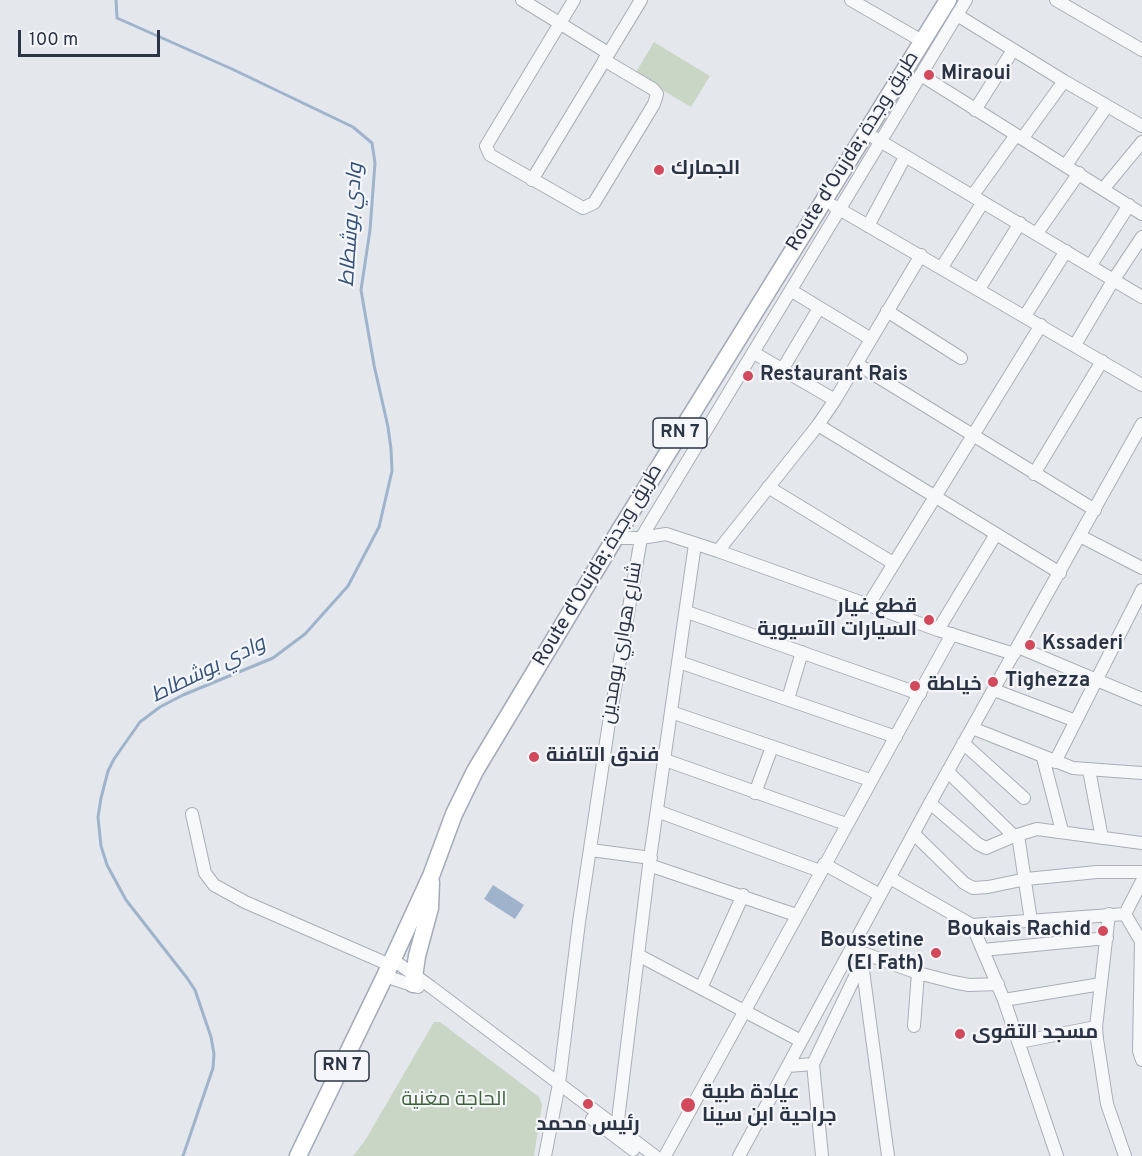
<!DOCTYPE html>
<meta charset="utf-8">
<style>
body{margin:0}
#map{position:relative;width:1142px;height:1156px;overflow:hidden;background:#e4e7ec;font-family:Overpass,sans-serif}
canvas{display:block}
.scale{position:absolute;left:18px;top:30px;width:142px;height:27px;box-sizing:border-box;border:3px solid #2b3445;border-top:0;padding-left:8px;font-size:18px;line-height:21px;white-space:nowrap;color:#2b3445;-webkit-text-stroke:4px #f4f6f9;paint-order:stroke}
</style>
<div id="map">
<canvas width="1142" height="1156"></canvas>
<div class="scale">100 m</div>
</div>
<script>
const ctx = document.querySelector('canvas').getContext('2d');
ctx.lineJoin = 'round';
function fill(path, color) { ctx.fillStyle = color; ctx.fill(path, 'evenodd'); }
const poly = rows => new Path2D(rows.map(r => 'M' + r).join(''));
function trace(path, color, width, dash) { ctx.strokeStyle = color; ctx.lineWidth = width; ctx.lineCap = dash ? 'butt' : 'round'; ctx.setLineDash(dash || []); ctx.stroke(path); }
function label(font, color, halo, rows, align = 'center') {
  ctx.font = font + ' Overpass,Cairo,sans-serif'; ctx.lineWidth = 4.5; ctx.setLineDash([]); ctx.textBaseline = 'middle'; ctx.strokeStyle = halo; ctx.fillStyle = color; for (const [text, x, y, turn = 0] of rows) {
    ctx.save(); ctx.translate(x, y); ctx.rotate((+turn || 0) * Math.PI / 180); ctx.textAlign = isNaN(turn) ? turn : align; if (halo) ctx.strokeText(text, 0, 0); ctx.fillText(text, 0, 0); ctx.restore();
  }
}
const green = poly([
 [654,42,710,76,691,107,635,74],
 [434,1022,440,1022,539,1097,542,1105,534,1156,353,1156,366,1139]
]);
const water = poly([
 [493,885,524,905,515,919,484,899]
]);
const stream = poly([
 [116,0,117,18,232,69,353,127,372,143,375,163,370,230,361,290,374,365,388,427,391,449,392,471,379,527,348,586,305,634,273,658,183,695,160,707,140,722,114,759,108,771,101,798,98,817,101,846,107,865,126,900,187,978,195,990,211,1037,214,1054,213,1068,183,1156]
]);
const minor = poly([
 [522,0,608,53],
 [574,0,486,146,490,155,583,208,594,203,654,104,657,94,653,89,604,60],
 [851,0,922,41],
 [1056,0,1142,50],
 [957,15,1064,81,1142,126],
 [921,75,1142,214],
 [975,110,1013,50],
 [875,138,1142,297],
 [1022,139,1064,81],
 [1066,165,1107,106],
 [532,180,641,0],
 [1104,188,1142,142],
 [973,195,1016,135],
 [834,206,1142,385],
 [868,226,905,157],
 [1037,233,1079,173],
 [1091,265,1129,205],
 [942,267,983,202],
 [979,289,1020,223],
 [792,291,871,339],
 [887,311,961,358],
 [1025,316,1066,251],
 [1075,345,1114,279,1142,237],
 [754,353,835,400],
 [857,364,1095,510],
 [782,370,819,308],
 [818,425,1060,573],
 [1034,474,1102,361],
 [768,487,893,563],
 [1080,536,1142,568],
 [615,538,641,538,666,534,718,551,938,630,1014,654],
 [718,551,818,425,835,400,921,255],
 [869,604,1041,325],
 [687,612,920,694],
 [938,630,996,534],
 [1018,647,1142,699],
 [679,662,896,737],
 [994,690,1076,721],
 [788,699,802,652],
 [671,712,870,780],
 [972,728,1073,768,1142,773],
 [963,743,1024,798],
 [1043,758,1062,831],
 [665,760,846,824],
 [1055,762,1142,590],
 [1089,770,1102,838],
 [948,772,1014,836],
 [755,793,772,747],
 [930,803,978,844,986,848,1014,836,1037,829,1142,843],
 [657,811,820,871],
 [192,814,205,873,214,885,245,902,390,965],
 [914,834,964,883,973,888,988,887,1026,879,1097,872,1142,872],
 [1018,835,1031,921],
 [591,850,651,858],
 [824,864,880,895],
 [649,865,796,915],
 [890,878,972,925,1125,914,1142,943],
 [1109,914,1096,1027,1097,1039,1107,1104,1125,1156],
 [1125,914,1142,881],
 [972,925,1004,1000,1057,1156],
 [1141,941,1139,1051,1142,1060],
 [855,950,918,973,953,982,969,985,998,984],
 [983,950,1107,938],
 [862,953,862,963,888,1156],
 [638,955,801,1041],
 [392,959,431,987,655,1156],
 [385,976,418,987],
 [701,988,743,895],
 [1004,1000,1101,984],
 [914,1026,918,973],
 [1019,1042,1096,1027],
 [813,1064,861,964],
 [788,1066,813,1064,822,1156],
 [592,1119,633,1150],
 [617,1128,649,865,695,544],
 [545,1156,559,1084,579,922,608,729,641,538,966,0],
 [665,1156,952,634],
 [739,1156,930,803,1142,424]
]);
const major = poly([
 [413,984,417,956,430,908,431,882],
 [298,1156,385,976,431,876,454,814,475,771,615,538,948,0]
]);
const markers = [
 [929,75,6,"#d1495b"],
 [659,170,6,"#d1495b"],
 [748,376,6,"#d1495b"],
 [929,620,6,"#d1495b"],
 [1030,645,6,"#d1495b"],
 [993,682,6,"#d1495b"],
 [915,686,6,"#d1495b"],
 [534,757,6,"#d1495b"],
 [1103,931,6,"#d1495b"],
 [936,953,6,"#d1495b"],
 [960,1034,6,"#d1495b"],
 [588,1104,6,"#d1495b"],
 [688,1105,8,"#d1495b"]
];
const shields = [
 [680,433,54],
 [342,1066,54]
];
const shieldNames = [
 ["RN 7",680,433],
 ["RN 7",342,1066]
];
const poiNames = [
 ["Miraoui",941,75],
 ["الجمارك",671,170],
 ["Restaurant Rais",760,376],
 ["قطع غيار",917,608,"right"],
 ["السيارات الآسيوية",917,631,"right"],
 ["Kssaderi",1042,645],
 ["Tighezza",1005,682],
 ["خياطة",927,686],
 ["فندق التافنة",546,757],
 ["Boukais Rachid",1091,931,"right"],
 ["Boussetine",924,942,"right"],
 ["(El Fath)",924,965,"right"],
 ["مسجد التقوى",972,1034],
 ["عيادة طبية",702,1094],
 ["جراحية ابن سينا",702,1117],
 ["رئيس محمد",588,1126,"center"]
];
const streetNames = [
 ["Route d'Oujda; طريق وجدة",854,152,-58],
 ["Route d'Oujda; طريق وجدة",599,566,-59],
 ["شارع هواري بومدين",623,643,-80]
];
const parkNames = [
 ["الحاجة مغنية",454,1101]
];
const waterNames = [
 ["وادي بوشطاط",353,225,-86],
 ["وادي بوشطاط",209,671,-26]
];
fill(green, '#c9d6c5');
fill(water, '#9fb4cc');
trace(stream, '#9fb4cc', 3);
trace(minor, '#a9aeb7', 14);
trace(major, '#a3abb8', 19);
trace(minor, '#f7f8fa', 12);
trace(major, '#fff', 16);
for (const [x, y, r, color] of markers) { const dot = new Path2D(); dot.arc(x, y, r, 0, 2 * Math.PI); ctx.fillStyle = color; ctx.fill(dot); trace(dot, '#f4f6f9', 2); }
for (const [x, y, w] of shields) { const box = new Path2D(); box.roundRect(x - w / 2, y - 15, w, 30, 4.5); ctx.fillStyle = '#f4f6f9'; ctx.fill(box); trace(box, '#2b3445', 1.5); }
label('bold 18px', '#2b3445', null, shieldNames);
label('bold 20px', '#2b3445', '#f4f6f9', poiNames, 'left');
label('20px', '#2b3445', '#f4f6f9', streetNames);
label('20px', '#3f6138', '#f4f6f9', parkNames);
label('italic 21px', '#34527a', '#f4f6f9', waterNames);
</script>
